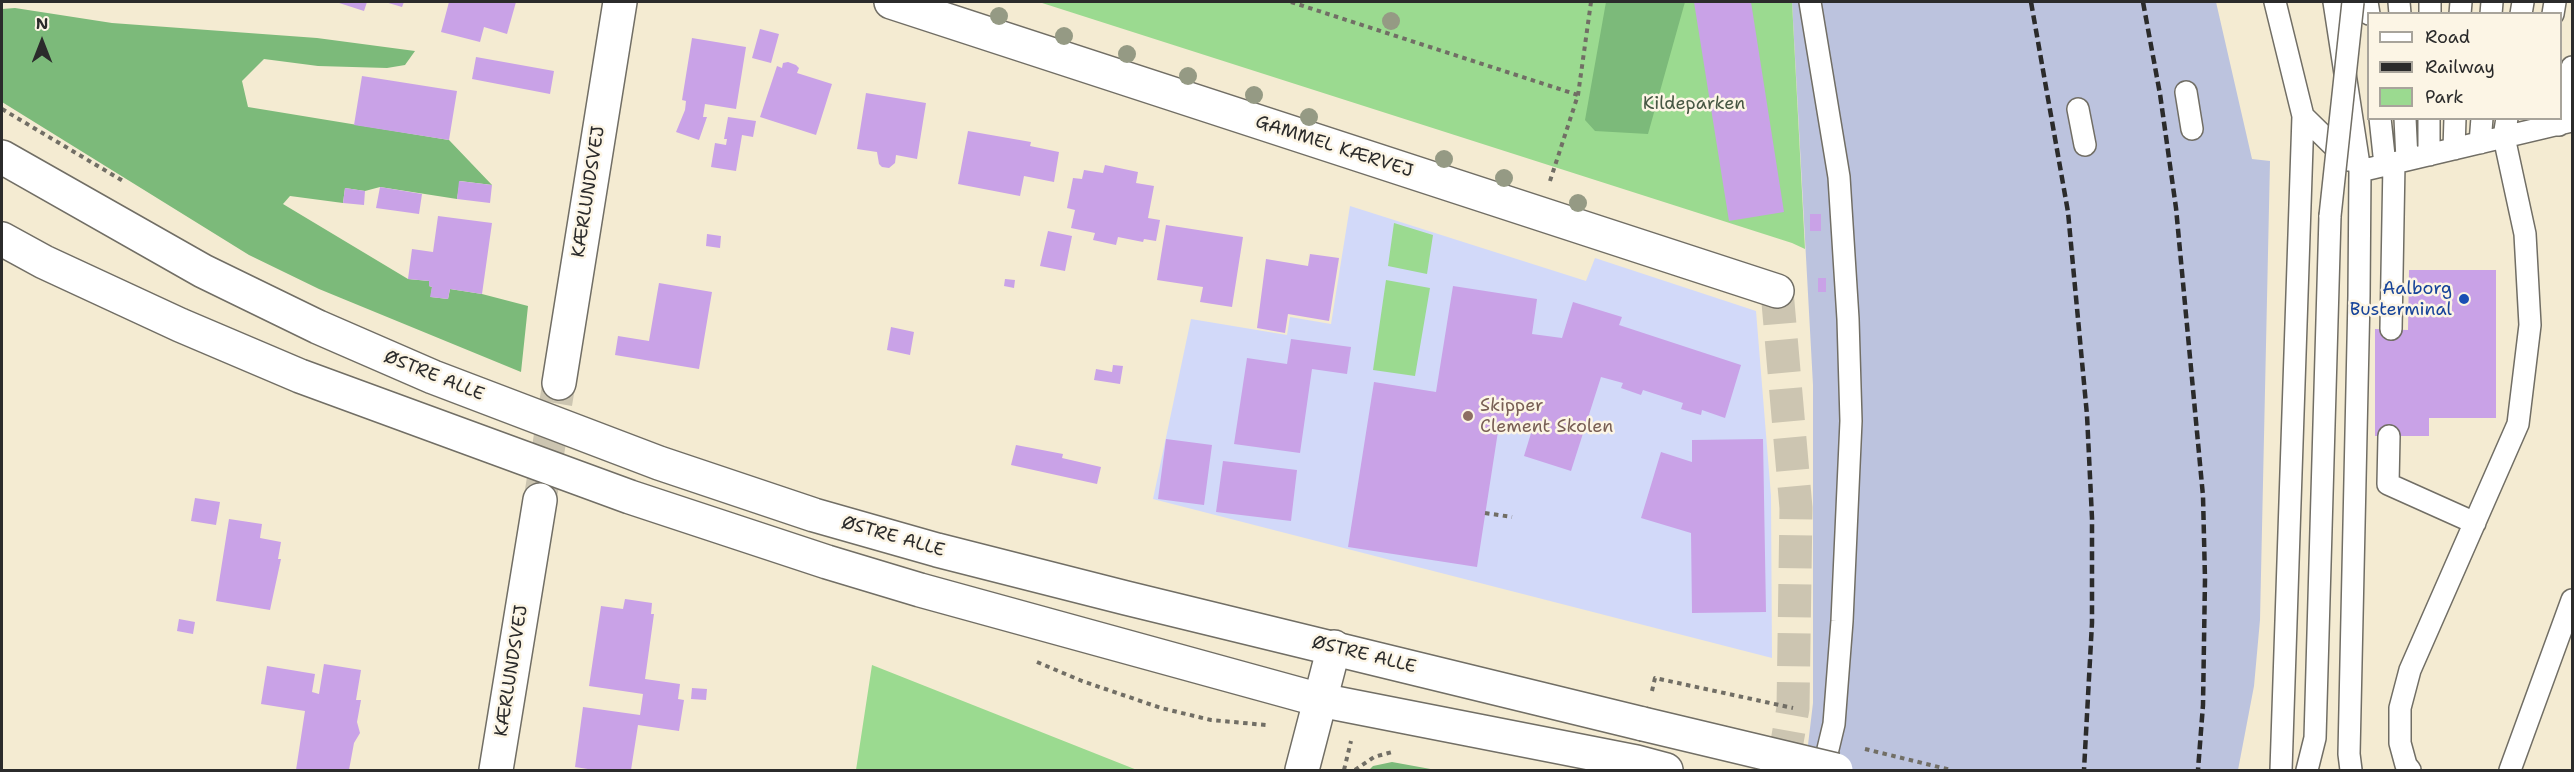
<!DOCTYPE html>
<meta charset="utf-8">
<style>
body{margin:0}
#map{position:relative;width:2574px;height:772px;overflow:hidden;background:#f4ebd2;font-family:"Shantell Sans",sans-serif}
canvas{display:block}
.frame{position:absolute;inset:0;border:3px solid #2b2b2b;pointer-events:none}
.legend{position:absolute;left:2367px;top:12px;width:195px;height:108px;box-sizing:border-box;background:#fcf5e5;border:2px solid #a8a49b;margin:0;padding:8px 10px;list-style:none;font-size:18px;color:#2b2b2b}
.legend li{display:flex;align-items:center;gap:12px;height:30px}
.legend b{width:30px;border:2px solid #a8a49b}
.north{position:absolute;left:12px;top:12px;width:60px;height:60px;-webkit-text-stroke:4px #fcf5e5;paint-order:stroke;rotate:0deg;font-size:16px;font-weight:700;line-height:24px;text-align:center;color:#2b2b2b}
.north::after{content:'';display:block;margin:auto;width:21px;height:27px;background:#2b2b2b;clip-path:polygon(50% 0,100% 100%,50% 72%,0 100%)}
</style>
<div id="map">
<canvas width="2574" height="772"></canvas>
<div class="frame"></div>
<ul class="legend">
<li><b style="height:8px;background:#fff"></b>Road</li>
<li><b style="height:8px;background:#2b2b2b"></b>Railway</li>
<li><b style="height:16px;background:#9bda90"></b>Park</li>
</ul>
<div class="north">N</div>
</div>
<script>
const ctx = document.querySelector('canvas').getContext('2d');
ctx.lineJoin = 'round';
function fill(path, color) { ctx.fillStyle = color; ctx.fill(path, 'evenodd'); }
const poly = rows => new Path2D(rows.map(r => 'M' + r).join(''));
function trace(path, color, width, dash) { ctx.strokeStyle = color; ctx.lineWidth = width; ctx.lineCap = dash ? 'butt' : 'round'; ctx.setLineDash(dash || []); ctx.stroke(path); }
function label(font, color, halo, rows, align = 'center') {
  ctx.font = font + ' "Shantell Sans",sans-serif'; ctx.lineWidth = 5; ctx.setLineDash([]); ctx.textBaseline = 'middle'; ctx.strokeStyle = halo; ctx.fillStyle = color; for (const [text, x, y, turn = 0] of rows) {
    ctx.save(); ctx.translate(x, y); ctx.rotate((+turn || 0) * Math.PI / 180); ctx.textAlign = isNaN(turn) ? turn : align; if (halo) ctx.strokeText(text, 0, 0); ctx.fillText(text, 0, 0); ctx.restore();
  }
}
const built = poly([
 [1350,206,1586,281,1595,258,1756,311,1771,496,1772,658,1153,499,1191,319,1287,335,1290,317,1331,324]
]);
const industrial = poly([
 [1792,2,2216,2,2252,159,2270,161,2260,620,2254,686,2238,770,1805,770,1813,703,1813,385]
]);
const green = poly([
 [1039,2,1792,2,1805,249,1792,243],
 [1394,223,1433,235,1427,274,1388,266],
 [1386,280,1430,288,1415,376,1373,370],
 [872,665,1137,770,856,770]
]);
const forest = poly([
 [1606,2,1685,2,1648,134,1595,131,1585,120],
 [15,8,112,23,317,38,415,51,405,65,387,68,318,66,264,59,242,81,248,107,449,140,492,185,460,181,457,199,380,187,365,191,345,188,343,203,290,196,283,204,408,279,429,281,429,286,432,287,431,297,448,299,450,289,482,294,528,306,521,372,319,289,249,255,2,102,2,9],
 [1392,762,1436,770,1369,770,1373,766]
]);
const building = poly([
 [336,2,367,2,364,11],
 [385,2,404,2,402,7],
 [449,2,516,2,507,34,484,27,480,42,441,32],
 [1694,2,1751,2,1784,212,1729,221],
 [760,29,779,34,771,63,752,58],
 [692,38,746,47,736,109,705,104,703,117,707,117,699,140,676,132,685,110,686,101,682,100],
 [476,57,554,71,550,94,472,79],
 [788,62,796,65,799,68,797,73,832,84,816,135,760,117,777,66,782,68,783,63],
 [362,76,457,91,449,140,354,125],
 [866,93,926,103,917,159,896,155,895,163,889,168,882,167,879,164,877,152,857,149],
 [728,117,756,121,753,137,742,135,736,171,711,167,715,143,726,145,727,139,724,139],
 [968,131,1031,142,1030,146,1059,152,1054,182,1024,176,1020,196,958,184],
 [1105,165,1138,172,1136,183,1154,186,1148,218,1160,220,1156,241,1144,239,1143,242,1118,237,1116,245,1093,240,1095,233,1071,228,1075,210,1067,208,1073,178,1082,179,1084,170,1103,173],
 [459,181,492,185,490,203,457,199],
 [380,187,422,194,419,214,376,208],
 [345,188,365,191,364,205,343,203],
 [1810,214,1821,214,1821,231,1810,231],
 [438,216,492,223,482,294,450,289,448,299,430,297,432,287,429,286,429,281,408,279,412,249,433,252],
 [1166,225,1243,237,1232,307,1200,302,1203,287,1157,280],
 [1048,231,1072,236,1065,271,1040,266],
 [707,234,721,236,720,248,706,246],
 [1310,254,1339,258,1329,321,1288,314,1285,333,1257,328,1266,259,1308,266],
 [2409,270,2496,270,2496,418,2429,418,2429,436,2375,436,2375,329,2408,330],
 [1818,278,1826,278,1826,292,1818,292],
 [1005,279,1015,280,1014,288,1004,286],
 [659,283,712,292,699,369,615,355,618,336,649,341],
 [1453,286,1537,299,1532,334,1562,338,1573,302,1622,317,1619,325,1741,365,1725,418,1702,410,1701,415,1681,409,1683,403,1643,390,1641,395,1621,388,1623,383,1601,377,1571,471,1524,456,1532,430,1499,425,1477,567,1348,547,1374,382,1436,392],
 [891,327,914,332,910,355,887,350],
 [1291,339,1351,347,1347,374,1312,369,1300,453,1234,444,1247,358,1287,364],
 [1113,365,1123,366,1120,384,1094,380,1096,369,1112,372],
 [1166,439,1212,445,1204,505,1158,499],
 [1763,439,1766,612,1692,613,1691,533,1641,518,1661,452,1692,462,1692,440],
 [1016,445,1063,454,1062,458,1101,467,1097,484,1011,465],
 [1223,461,1297,470,1291,521,1216,512],
 [195,498,220,502,216,525,191,521],
 [229,519,262,524,260,538,281,542,278,559,281,559,270,610,216,601],
 [625,599,652,603,651,614,654,614,645,679,680,684,678,699,684,700,679,731,638,725,631,770,594,770,575,767,583,707,640,715,643,694,589,686,601,606,623,609],
 [179,619,195,622,193,634,177,631],
 [324,664,361,670,356,700,361,700,357,722,360,733,354,743,349,770,296,770,305,711,261,704,267,666,315,674,312,692,319,694],
 [692,688,707,689,706,700,691,699]
]);
const minorTunnel = poly([
 [1777,291,1796,508,1793,708,1782,770],
 [540,500,559,383]
]);
const path = poly([
 [1291,2,1578,95],
 [2,109,123,181],
 [1550,181,1578,95,1591,2],
 [1485,513,1512,517],
 [1037,662,1082,681,1161,708,1211,720,1266,725],
 [1652,691,1655,678,1793,708],
 [1344,770,1351,741],
 [1355,770,1374,757,1392,752]
]);
const service = poly([
 [1810,2,1839,177,1848,319,1851,421,1842,621,1834,724,1823,770],
 [2275,2,2303,116,2281,770],
 [2334,2,2360,171,2359,296,2349,754,2351,770],
 [2367,2,2369,14],
 [2399,2,2400,14],
 [2430,2,2430,14],
 [2460,14,2461,2],
 [2491,14,2492,2],
 [2521,14,2523,2],
 [2553,14,2555,2],
 [2186,92,2192,129],
 [2078,109,2085,145],
 [2303,116,2348,160],
 [2380,118,2385,165],
 [2405,118,2407,160],
 [2559,125,2572,67],
 [2480,143,2482,118],
 [2454,149,2455,118],
 [2429,155,2429,118],
 [2360,171,2572,121],
 [2391,329,2394,163],
 [2389,436,2388,484,2475,523],
 [2307,770,2315,738,2330,216],
 [2410,770,2406,765,2400,743,2400,708,2410,670,2518,424,2530,325,2525,234,2504,137,2507,118],
 [2510,770,2572,600]
]);
const minor = poly([
 [891,2,1777,291],
 [559,383,620,2],
 [496,770,540,500],
 [1302,770,1334,647]
]);
const tertiary = poly([
 [2,157,203,271,318,327,433,377,659,463,814,515,937,550,1126,598,1643,724],
 [2,239,44,262,180,325,300,376,630,497,827,562,920,590,1320,700,1636,762,1666,770]
]);
const rail = poly([
 [2031,2,2068,212,2087,415,2092,518,2092,623,2084,770],
 [2143,2,2160,94,2176,208,2203,496,2205,579,2203,705,2198,770]
]);
const pathBridge = poly([
 [1865,749,1951,770]
]);
const serviceBridge = poly([
 [2330,216,2353,2]
]);
const tertiaryBridge = poly([
 [1643,724,1836,770]
]);
const trees = [
 [999,16],
 [1391,21],
 [1064,36],
 [1127,54],
 [1188,76],
 [1254,95],
 [1309,117],
 [1444,159],
 [1504,178],
 [1578,203]
];
const markers = [
 [2464,299,6,"#1a4fb4"],
 [1468,416,6,"#8d6e63"]
];
const parkNames = [
 ["Kildeparken",1694,104]
];
const streetNames = [
 ["GAMMEL KÆRVEJ",1334,147,18],
 ["KÆRLUNDSVEJ",589,192,-81],
 ["ØSTRE ALLE",434,376,22],
 ["ØSTRE ALLE",893,537,16],
 ["ØSTRE ALLE",1364,655,14],
 ["KÆRLUNDSVEJ",512,671,-81]
];
const transitNames = [
 ["Aalborg",2452,289],
 ["Busterminal",2452,310]
];
const educationNames = [
 ["Skipper",1480,406],
 ["Clement Skolen",1480,427]
];
fill(built, '#d2d9f9');
fill(industrial, '#bcc3de');
fill(green, '#9bda90');
fill(forest, '#7cba7a');
fill(building, '#c9a2e7');
trace(minorTunnel, '#ccc5b1', 33, [33, 16]);
trace(service, '#716e65', 24);
trace(minor, '#716e65', 36);
trace(tertiary, '#716e65', 36);
trace(path, '#716e65', 4, [4.5, 4.5]);
trace(service, '#fff', 21);
trace(minor, '#fff', 33);
trace(tertiary, '#fff', 33);
trace(rail, '#2b2b2b', 4.5, [9, 4.5]);
trace(serviceBridge, '#716e65', 24, []);
trace(tertiaryBridge, '#716e65', 36, []);
trace(pathBridge, '#716e65', 4, [4.5, 4.5]);
trace(serviceBridge, '#fff', 21);
trace(tertiaryBridge, '#fff', 33);
ctx.fillStyle = '#959a84';
for (const [x, y] of trees) { ctx.beginPath(); ctx.arc(x, y, 9, 0, 2 * Math.PI); ctx.fill(); }
for (const [x, y, r, color] of markers) { const dot = new Path2D(); dot.arc(x, y, r, 0, 2 * Math.PI); ctx.fillStyle = color; ctx.fill(dot); trace(dot, '#fcf5e5', 2); }
label('18px', '#475744', '#fcf5e5', parkNames);
label('18px', '#2b2b2b', '#fcf5e5', streetNames);
label('18px', '#164399', '#fcf5e5', transitNames, 'right');
label('18px', '#785e54', '#fcf5e5', educationNames, 'left');
</script>
